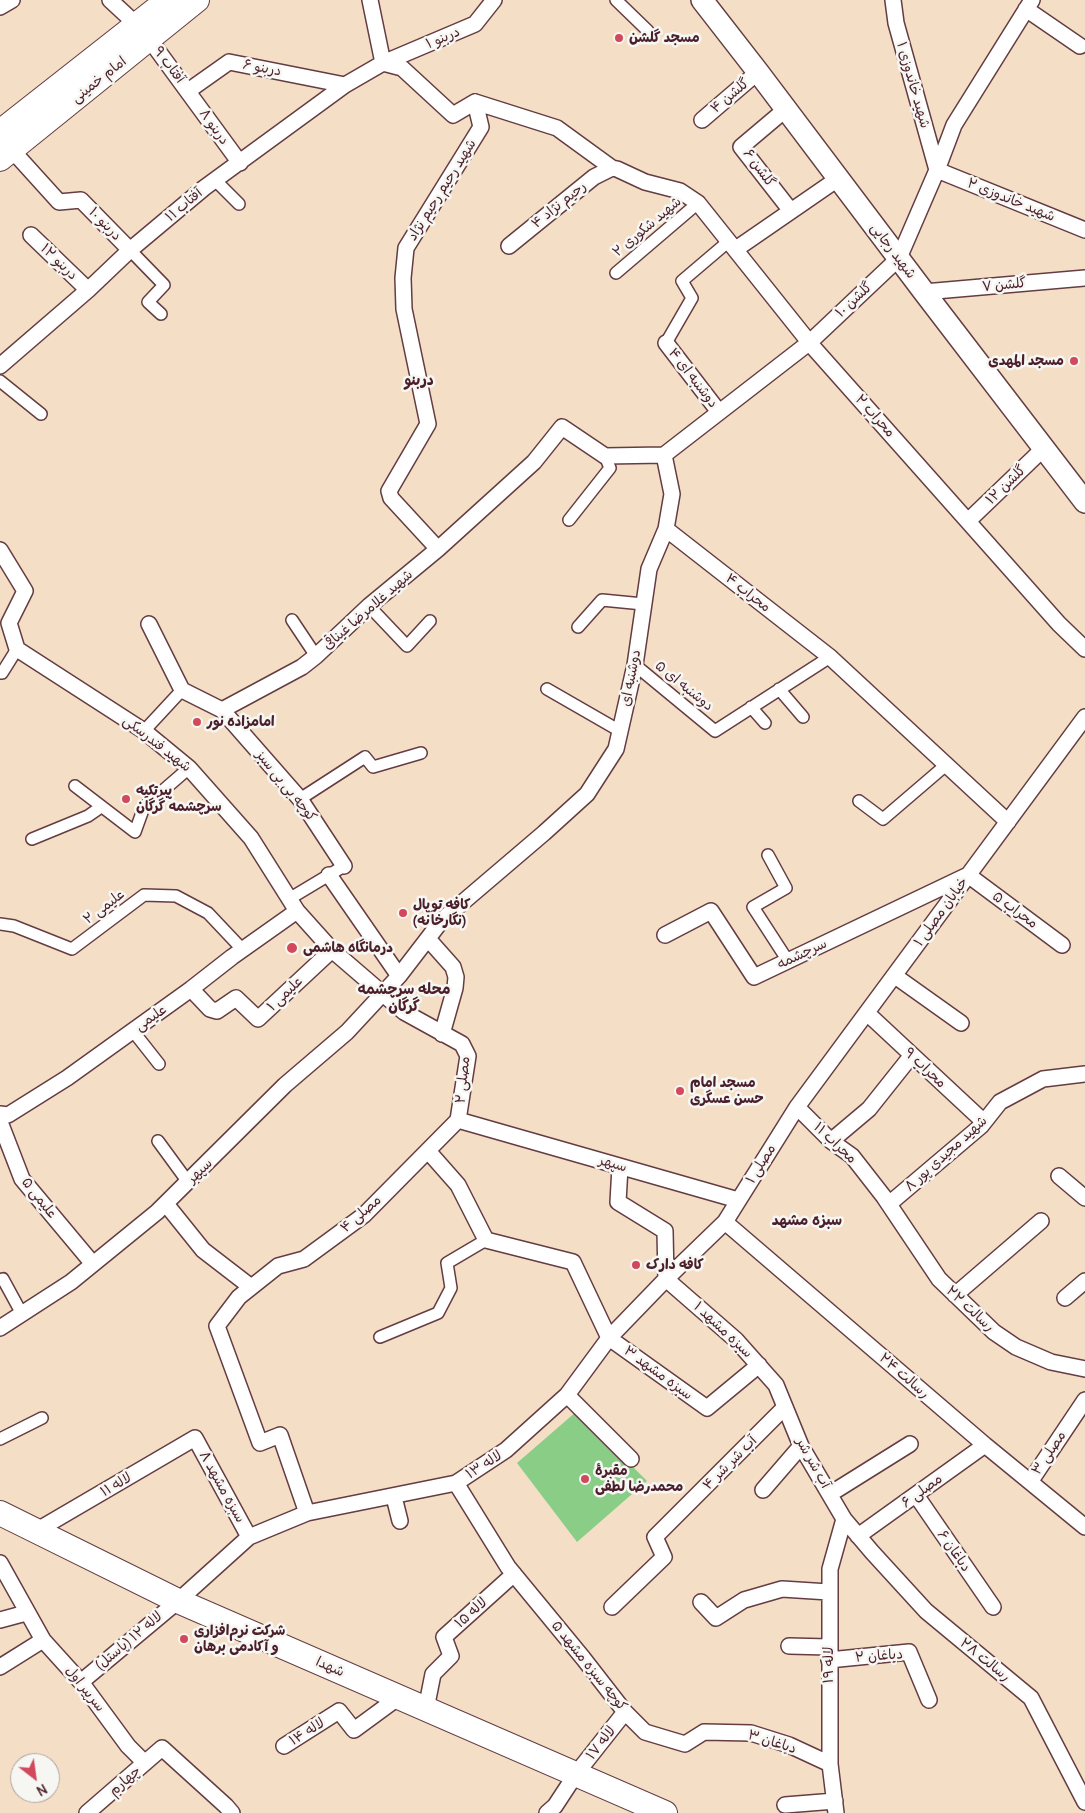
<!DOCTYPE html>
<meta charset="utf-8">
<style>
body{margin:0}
#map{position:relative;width:1085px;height:1813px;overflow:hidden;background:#f4dfc6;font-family:Delius,sans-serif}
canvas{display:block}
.north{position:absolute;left:10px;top:1753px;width:50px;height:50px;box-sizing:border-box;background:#f6f6f2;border:1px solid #b1a0a2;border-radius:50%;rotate:150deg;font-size:14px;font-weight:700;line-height:20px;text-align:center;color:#4a1f2b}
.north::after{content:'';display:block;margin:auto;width:18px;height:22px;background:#d1495b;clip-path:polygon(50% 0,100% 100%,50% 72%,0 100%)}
</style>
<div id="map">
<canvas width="1085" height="1813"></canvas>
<div class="north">N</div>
</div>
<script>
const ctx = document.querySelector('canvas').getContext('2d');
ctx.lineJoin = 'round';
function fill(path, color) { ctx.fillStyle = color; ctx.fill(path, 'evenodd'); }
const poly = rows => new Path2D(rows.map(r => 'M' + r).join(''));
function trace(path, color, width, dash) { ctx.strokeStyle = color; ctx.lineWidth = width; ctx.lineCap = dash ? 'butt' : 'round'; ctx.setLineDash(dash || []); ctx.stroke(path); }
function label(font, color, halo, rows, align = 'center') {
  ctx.font = font + ' Delius,"Playpen Sans Arabic",sans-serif'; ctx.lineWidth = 5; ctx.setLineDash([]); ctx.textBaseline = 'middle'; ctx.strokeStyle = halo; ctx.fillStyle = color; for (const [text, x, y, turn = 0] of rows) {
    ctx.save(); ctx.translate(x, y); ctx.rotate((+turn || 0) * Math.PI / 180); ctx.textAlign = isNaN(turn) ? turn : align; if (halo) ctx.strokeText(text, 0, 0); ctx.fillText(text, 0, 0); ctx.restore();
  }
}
const green = poly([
 [577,1411,647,1481,577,1542,517,1463]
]);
const pedestrian = poly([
 [616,0,648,31],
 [215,180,239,204],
 [130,250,164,285,148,302,161,314],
 [616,273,698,203],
 [666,343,692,298,682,281,729,241],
 [0,381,41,414],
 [569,520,610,468,605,456],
 [369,606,407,646,430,621],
 [292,620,316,656],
 [578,627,602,600,643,604],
 [635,665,715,731,830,657],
 [0,673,2,673,17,649],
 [547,689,620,731],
 [779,689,803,717],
 [751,707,765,723],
 [144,731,182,690],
 [75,786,135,832,144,807,189,768],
 [300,799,365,757,373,767,421,753],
 [859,801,883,819,946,765],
 [32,839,88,816,101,807],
 [768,855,786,888,753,907,788,961],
 [289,899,344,866],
 [0,924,14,926,72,949,144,895,176,896,208,913,242,949],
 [133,1031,159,1064],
 [158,1141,188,1182],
 [0,1280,3,1279,22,1314],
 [380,1337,438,1313,451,1288,447,1263,486,1240],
 [0,1439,42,1418]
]);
const minor = poly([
 [110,0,137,25,150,40,240,163],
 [370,0,383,63],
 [893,0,896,23,937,170],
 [0,7,12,0],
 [1026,9,1080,46],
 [383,63,402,68,453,115,475,102],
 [188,91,229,62,345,85],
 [475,102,557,128,612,168,617,169,645,182,680,191,698,203,813,347,1059,624,1085,649],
 [786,109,741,147,791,211],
 [702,120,758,72],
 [11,149,59,202,81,200,130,250],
 [937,170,1085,230],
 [31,235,88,290],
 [509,246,594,177,612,168],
 [736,249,839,178],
 [924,292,1085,278],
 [666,343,719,412],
 [0,366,88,290,130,250,204,188,345,85,383,63,475,24,494,0],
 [968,521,1043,449],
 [666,529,830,657,1008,822],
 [438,549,391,498,389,491,428,424,404,309,403,278,406,248,481,127,475,102],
 [0,550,25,591,9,623,17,649,144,731,189,768,251,838,297,911,332,950,404,1012,462,1044,468,1056,458,1120],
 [149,624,182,690,222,710,302,667,316,656,369,606,438,549,534,462,562,427,605,456,664,455],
 [222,710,300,799,344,866],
 [329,875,399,976],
 [665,935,711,911,754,977,968,875,1062,945],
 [429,940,453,967,456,977,455,988,442,1034],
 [895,976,961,1023],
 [191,989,210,1009,217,1011,236,998,258,1019,332,950],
 [867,1013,984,1122],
 [797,1107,831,1141,852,1156,884,1197,939,1279,994,1332,1016,1347,1051,1362,1085,1369],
 [0,1114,8,1115,67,1078,191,989,232,957,297,911],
 [458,1120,738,1200],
 [0,1122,22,1179,93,1264],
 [831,1141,869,1109,912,1055],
 [428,1151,458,1185,486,1240,573,1262,609,1338,707,1408,759,1365],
 [620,1167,618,1202,665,1231,666,1279,736,1340,776,1385,801,1446,844,1519,872,1552,926,1611,1031,1698,1085,1802],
 [1059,1176,1085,1198],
 [166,1204,203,1250,251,1287],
 [889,1204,981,1126,1000,1102,1043,1079,1085,1074],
 [725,1222,985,1445,1085,1527],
 [955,1295,1041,1221],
 [1065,1298,1085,1281],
 [0,1328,71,1282,157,1212,285,1085,347,1032,399,976,442,920,544,833,587,794,616,749,635,665,649,569,666,529,672,494,664,455,810,342,899,258,937,170,954,125,1032,0],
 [567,1395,631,1459],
 [1030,1482,1085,1400],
 [456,1483,508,1567,583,1658,625,1712,645,1732,685,1744,704,1732,751,1733,789,1745,830,1764],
 [763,1490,801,1446],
 [830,1494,910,1444],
 [916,1495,993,1607],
 [394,1497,400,1521],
 [307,1513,280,1435,260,1443,217,1326,239,1297,278,1266,304,1259,364,1215,458,1120],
 [36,1531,195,1438,249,1537],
 [858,1536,985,1445],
 [0,1563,43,1640,81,1682,128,1746,145,1763],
 [701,1602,716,1618,744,1600,782,1589,829,1592],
 [612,1607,664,1557,655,1537,785,1407],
 [0,1620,26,1613],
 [789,1646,829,1647],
 [829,1660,909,1652,929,1700],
 [0,1667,43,1640],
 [81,1682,178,1601,249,1537,307,1513,456,1483,506,1450,567,1395,609,1338,666,1279,725,1222,797,1107,1085,717],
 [426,1709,433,1674,451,1656,444,1637,514,1574],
 [284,1746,339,1711,354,1730,399,1697],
 [785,1805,835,1801],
 [87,1813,162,1748,226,1806,232,1813],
 [547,1813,555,1806,576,1774,625,1712],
 [836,1813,830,1764,830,1569,844,1519]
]);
const secondary = poly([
 [702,0,758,72,924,292,1085,502]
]);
const primary = poly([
 [0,132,168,0],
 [0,159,197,0],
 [0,1513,178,1601,665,1813]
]);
const markers = [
 [619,38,5,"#d1495b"],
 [1074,361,5,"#d1495b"],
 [197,722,5,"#d1495b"],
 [126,799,5,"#d1495b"],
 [403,913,5,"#d1495b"],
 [292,948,6,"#d1495b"],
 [680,1091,5,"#d1495b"],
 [636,1265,5,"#d1495b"],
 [585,1479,5,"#d1495b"],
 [184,1639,5,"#d1495b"]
];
const streetNames = [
 ["دربنو ۱",443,38,-23],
 ["آفتاب ۹",169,65,53],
 ["۶ دربنو",262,68,11],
 ["امام خمینی",99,80,-38],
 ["۱ شهید خاندوزی",913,85,74],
 ["۴ گلشن",730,96,-40],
 ["۸ دربنو",214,127,54],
 ["۶ گلشن",759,168,54],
 ["شهید رحیم رحیم نژاد",442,190,-58],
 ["۲ شهید خاندوزی",1011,200,22],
 ["آفتاب ۱۱",184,205,-40],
 ["رحیم نژاد ۴",559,205,-39],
 ["۱۰ دربنو",105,224,46],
 ["۲ شهید شکوری",647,227,-40],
 ["شهید رجایی",893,251,53],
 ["۱۲ دربنو",59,262,44],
 ["۷ گلشن",1004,285,-5],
 ["۱۰ گلشن",854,300,-43],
 ["۴ دوشنبه ای",693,378,52],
 ["۲ محراب",875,416,48],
 ["۱۲ گلشن",1006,485,-44],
 ["۴ محراب",748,593,38],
 ["شهید غلامرضا غیناقی",368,610,-41],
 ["دوشنبه ای",631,678,-79],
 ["۵ دوشنبه ای",684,686,39],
 ["شهید فندرسکی",157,744,38],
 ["کوچه بی بی سبز",286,786,51],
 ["۲ علیمی",104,907,-37],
 ["۵ محراب",1015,910,36],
 ["خیابان مصلی ۱",941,912,-54],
 ["سرچشمه",802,954,-25],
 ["۱ علیمی",285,994,-44],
 ["علیمی",151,1018,-35],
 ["۹ محراب",925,1068,43],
 ["۲ مصلی",463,1080,-84],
 ["۱۱ محراب",835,1143,43],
 ["۸ شهید مجیدی پور",946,1154,-42],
 ["سپهر",613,1164,16],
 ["۱ مصلی",761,1164,-58],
 ["سپهر",200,1171,-44],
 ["۵ علیمی",39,1198,52],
 ["۴ مصلی",361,1214,-41],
 ["۲۲ رسالت",970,1309,43],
 ["۱ سبزه مشهد",723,1330,43],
 ["۳ سبزه مشهد",658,1373,36],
 ["۲۴ رسالت",904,1376,41],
 ["۳ مصلی",1049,1453,-56],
 ["۴ آب شر شر",730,1463,-45],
 ["آب شر شر",813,1463,61],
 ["لاله ۱۳",484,1465,-33],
 ["۱۱ لاله",116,1485,-30],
 ["۸ سبزه مشهد",222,1487,61],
 ["۶ مصلی",922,1491,-36],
 ["۶ دباغان",954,1551,55],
 ["۱۵ لاله",471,1613,-42],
 ["لاله ۱۲ (پاستل)",129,1641,-40],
 ["۲ دباغان",879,1656,-4],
 ["۲۸ رسالت",985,1660,39],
 ["۱۹ لاله",829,1665,-90],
 ["کوچه سبزه مشهد ۵",589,1666,51],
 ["شهدا",330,1667,24],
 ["سرپیر اول",85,1689,51],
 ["۱۴ لاله",307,1732,-32],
 ["۳ دباغان",772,1742,17],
 ["۱۷ لاله",601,1743,-52],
 ["چهارم",125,1781,-41]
];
const poiNames = [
 ["مسجد گلشن",629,38],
 ["مسجد المهدی",1064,361,"right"],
 ["امامزاده نور",207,722],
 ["پیرتکیه",136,791],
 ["سرچشمه گرگان",136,807],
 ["کافه توپال",413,905],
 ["(نگارخانه)",413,921],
 ["درمانگاه هاشمی",303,948],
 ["مسجد امام",690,1083],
 ["حسن عسگری",690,1099],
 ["کافه دارک",646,1265],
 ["مقبرهٔ",595,1471],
 ["محمدرضا لطفی",595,1487],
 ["شرکت نرم‌افزاری",194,1631],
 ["و آکادمی برهان",194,1647]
];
const neighbourhoodNames = [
 ["دربنو",419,381],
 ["محله سرچشمه",404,990],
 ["گرگان",404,1007],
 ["سبزه مشهد",807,1221]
];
fill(green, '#89cd86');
trace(pedestrian, '#643c42', 14);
trace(minor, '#643c42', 18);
trace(secondary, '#643c42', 24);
trace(primary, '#643c42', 26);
trace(pedestrian, '#fff', 11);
trace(minor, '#fff', 15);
trace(secondary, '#fff', 21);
trace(primary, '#fff', 24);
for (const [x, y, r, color] of markers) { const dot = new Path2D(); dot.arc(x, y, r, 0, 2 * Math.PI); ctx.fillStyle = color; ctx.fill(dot); trace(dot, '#f6f6f2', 2); }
label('14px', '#4a1f2b', '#f6f6f2', streetNames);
label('bold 14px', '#4a1f2b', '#f6f6f2', poiNames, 'left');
label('bold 15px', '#4a1f2b', '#f6f6f2', neighbourhoodNames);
</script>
